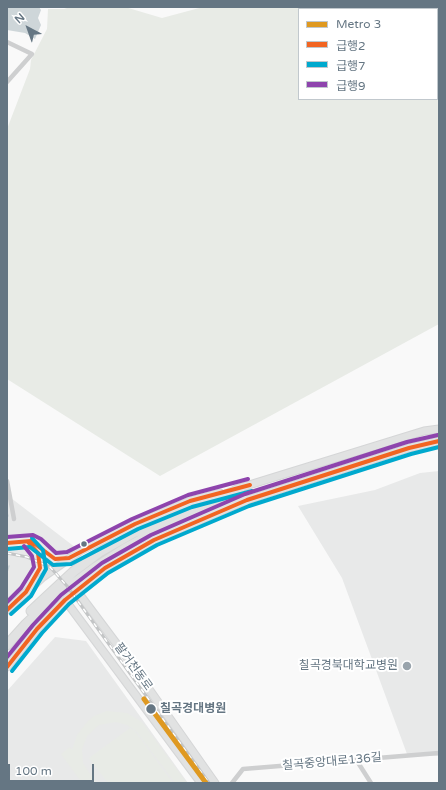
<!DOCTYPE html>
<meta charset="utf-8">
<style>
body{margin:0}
#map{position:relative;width:446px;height:790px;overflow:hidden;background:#f9f9f9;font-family:"Varela Round","Noto Sans KR",sans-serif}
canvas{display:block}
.frame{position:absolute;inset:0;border:8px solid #657683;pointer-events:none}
.legend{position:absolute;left:298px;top:8px;width:140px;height:92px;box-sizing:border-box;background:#fff;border:1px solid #c1c8cd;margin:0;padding:5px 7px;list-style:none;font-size:12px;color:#657683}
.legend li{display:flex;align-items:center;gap:8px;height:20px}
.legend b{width:20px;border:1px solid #c1c8cd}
.north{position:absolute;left:8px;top:8px;width:40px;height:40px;-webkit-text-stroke:3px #fff;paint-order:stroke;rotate:319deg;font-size:11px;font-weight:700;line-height:16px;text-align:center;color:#657683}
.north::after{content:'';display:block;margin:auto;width:14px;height:18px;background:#657683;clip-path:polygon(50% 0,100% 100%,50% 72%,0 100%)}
.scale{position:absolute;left:8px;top:764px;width:86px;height:18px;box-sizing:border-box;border:2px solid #657683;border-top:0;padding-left:5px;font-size:12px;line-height:14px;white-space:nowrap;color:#657683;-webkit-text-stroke:3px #fff;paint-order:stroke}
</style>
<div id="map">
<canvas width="446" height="790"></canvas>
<div class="frame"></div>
<ul class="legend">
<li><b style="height:5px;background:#df9921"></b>Metro 3</li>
<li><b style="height:5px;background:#f26522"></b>급행2</li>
<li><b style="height:5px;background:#00a9ce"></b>급행7</li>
<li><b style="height:5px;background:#8e44ad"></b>급행9</li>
</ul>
<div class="north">N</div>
<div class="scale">100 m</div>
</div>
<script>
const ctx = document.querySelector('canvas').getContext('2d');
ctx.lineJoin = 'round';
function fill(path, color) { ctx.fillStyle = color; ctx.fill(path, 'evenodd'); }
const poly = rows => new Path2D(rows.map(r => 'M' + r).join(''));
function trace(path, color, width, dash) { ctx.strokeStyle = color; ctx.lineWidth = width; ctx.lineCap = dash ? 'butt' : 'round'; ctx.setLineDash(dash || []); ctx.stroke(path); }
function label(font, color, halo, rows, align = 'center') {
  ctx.font = font + ' "Varela Round","Noto Sans KR",sans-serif'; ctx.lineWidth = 4; ctx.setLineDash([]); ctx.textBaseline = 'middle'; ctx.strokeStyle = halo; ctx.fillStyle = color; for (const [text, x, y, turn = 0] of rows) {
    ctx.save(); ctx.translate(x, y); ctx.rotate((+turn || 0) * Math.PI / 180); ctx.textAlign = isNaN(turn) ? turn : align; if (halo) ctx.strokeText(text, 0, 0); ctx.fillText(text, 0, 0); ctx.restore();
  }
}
const built = poly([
 [439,471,439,756,407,754,342,578,298,506,375,490,420,473],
 [7,489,11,498,80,551,7,603],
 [55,637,86,641,188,783,7,783,7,691]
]);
const green = poly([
 [70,7,125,7,162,18,203,7,439,7,439,324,160,476,7,379,7,129,30,69,31,60,47,29,48,9,64,9],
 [299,9,437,9,437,99,299,99],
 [107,711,127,713,142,722,187,783,175,783,136,731,127,725,116,722,99,725,87,736,82,749,83,763,96,783,82,783,61,754,70,747,72,750,77,735,88,721,94,716],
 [130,728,135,731,173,783,108,783,89,758]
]);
const water = poly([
 [7,7,39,7,41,10,38,18,41,25,35,39,25,33,7,30]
]);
const stream = poly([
 [7,513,8,516],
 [7,572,9,566]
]);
const street = poly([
 [7,42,32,54,7,82],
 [7,481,14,519],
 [357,761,371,783],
 [232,783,243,769,439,753]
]);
const secondary = poly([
 [236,489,398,439,424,431,439,429],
 [77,591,125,655,215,783],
 [65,600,201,783],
 [7,610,43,577,80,551,135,524,190,501,220,493],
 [7,667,37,629,65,600,105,568,154,540,247,500,409,448,439,441]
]);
const highway = poly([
 [31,611,73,572,101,551,133,533,240,489],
 [7,645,26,624,55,597,93,569,124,549,144,538,211,508,247,500]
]);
const rail = poly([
 [7,553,27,557,50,567,67,586,209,783]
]);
const bus1 = poly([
 [7,543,31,541,55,559,69,558,135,524,190,501,250,485],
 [7,610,26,592,40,568,38,553,28,542],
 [7,667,37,629,65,600,105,568,154,540,247,500,409,448,439,441]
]);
const bus2 = poly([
 [7,549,30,547,53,565,71,564,138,529,192,507,252,491],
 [11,614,31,596,46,569,43,550,32,538],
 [12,671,42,633,69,604,108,573,157,545,249,506,411,454,439,447]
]);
const bus3 = poly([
 [7,537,33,535,41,539,56,553,67,552,132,519,188,495,248,479],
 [7,602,21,588,34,567,32,556,24,546],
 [7,657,33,625,61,595,102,563,151,535,245,494,407,442,438,435]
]);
const metro1 = poly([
 [144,699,206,783]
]);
const markers = [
 [84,544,3.5,"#657683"],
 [407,666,5,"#99a4ac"],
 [151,709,5.5,"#657683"]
];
const poiNames = [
 ["칠곡경북대학교병원",398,666]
];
const streetNames = [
 ["팔거천동로",133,667,54],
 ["칠곡중앙대로136길",332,762,-5]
];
const stopNames = [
 ["칠곡경대병원",160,709]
];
fill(built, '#e8e9e9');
fill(green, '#e8ebe6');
fill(water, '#ced6d9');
trace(stream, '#ced6d9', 1.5);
trace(secondary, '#d5d6d7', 9);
trace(highway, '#d5d6d6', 11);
trace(street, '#cecfd0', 4.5);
trace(secondary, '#e1e2e2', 7);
trace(highway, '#e1e2e2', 9);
trace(rail, '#c3c5c6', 3);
trace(rail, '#fff', 1.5, [4.5]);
trace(bus1, '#f26522', 4);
trace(bus2, '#00a9ce', 4);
trace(bus3, '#8e44ad', 4);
trace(metro1, '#df9921', 5);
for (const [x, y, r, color] of markers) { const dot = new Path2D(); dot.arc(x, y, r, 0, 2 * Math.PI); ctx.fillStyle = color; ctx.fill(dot); trace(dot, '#fff', 1.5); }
label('12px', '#657683', '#fff', poiNames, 'right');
label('12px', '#657683', '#fff', streetNames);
label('bold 12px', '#657683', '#fff', stopNames, 'left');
</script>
